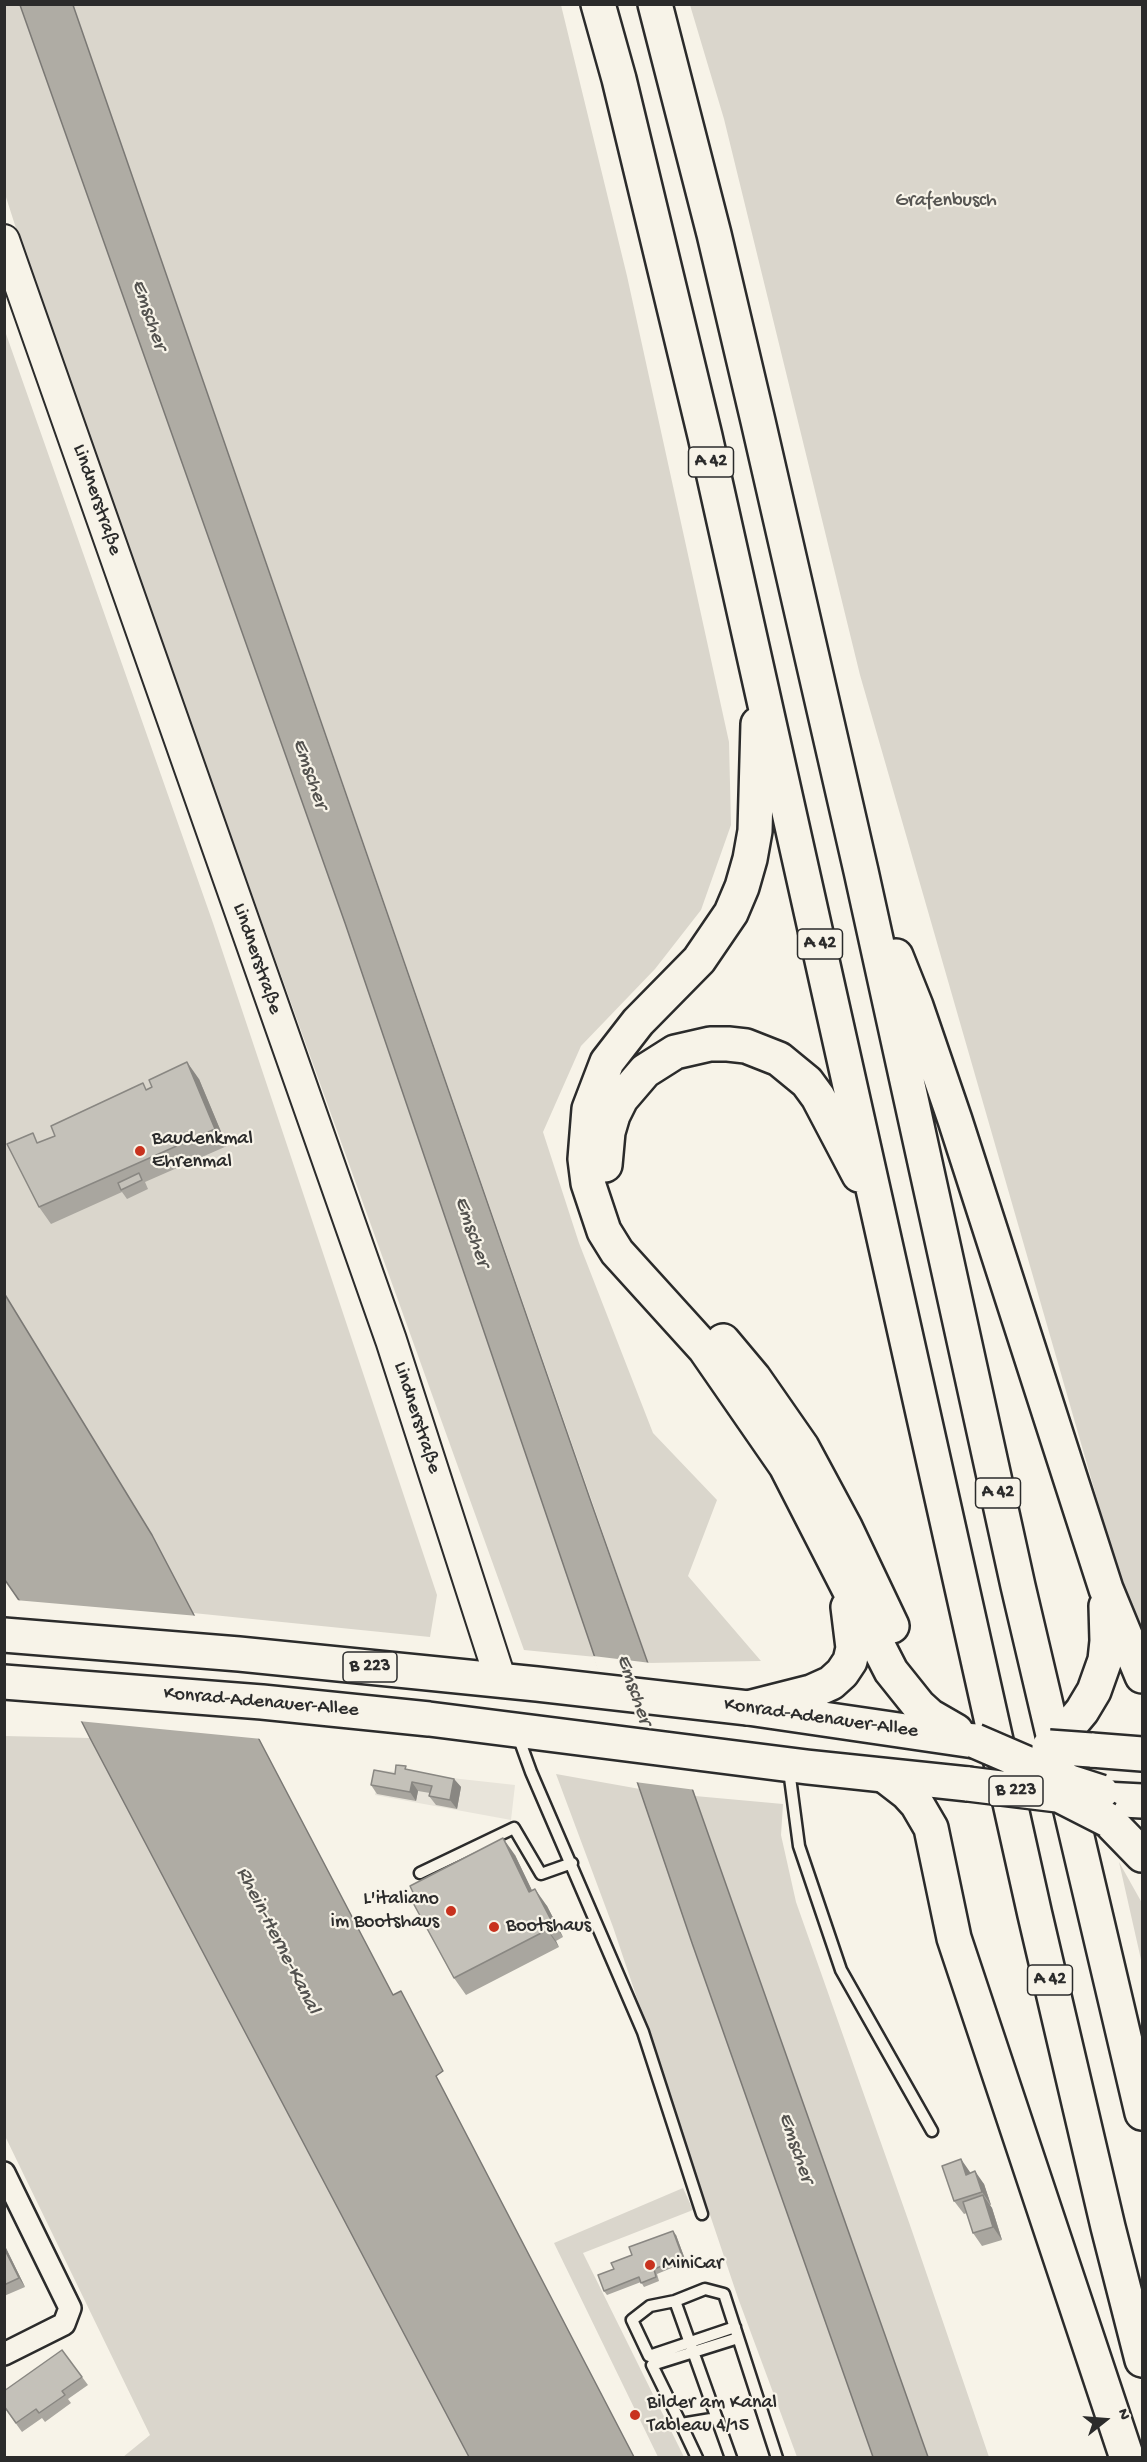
<!DOCTYPE html>
<meta charset="utf-8">
<style>
body{margin:0}
#map{position:relative;width:1147px;height:2462px;overflow:hidden;background:#f7f3e8;font-family:"Gochi Hand",sans-serif}
canvas{display:block}
.frame{position:absolute;inset:0;border:6px solid #2b2b2b;pointer-events:none}
.north{position:absolute;left:1075px;top:2390px;width:60px;height:60px;-webkit-text-stroke:4px #f7f3e8;paint-order:stroke;rotate:73deg;font-size:16px;font-weight:700;line-height:24px;text-align:center;color:#2b2b2b}
.north::after{content:'';display:block;margin:auto;width:21px;height:27px;background:#2b2b2b;clip-path:polygon(50% 0,100% 100%,50% 72%,0 100%)}
</style>
<div id="map">
<canvas width="1147" height="2462"></canvas>
<div class="frame"></div>
<div class="north">N</div>
</div>
<script>
const ctx = document.querySelector('canvas').getContext('2d');
ctx.lineJoin = 'round';
function fill(path, color) { ctx.fillStyle = color; ctx.fill(path, 'evenodd'); }
const poly = rows => new Path2D(rows.map(r => 'M' + r).join(''));
function trace(path, color, width, dash) { ctx.strokeStyle = color; ctx.lineWidth = width; ctx.lineCap = dash ? 'butt' : 'round'; ctx.setLineDash(dash || []); ctx.stroke(path); }
function label(font, color, halo, rows, align = 'center') {
  ctx.font = font + ' "Gochi Hand",sans-serif'; ctx.lineWidth = 4.5; ctx.setLineDash([]); ctx.textBaseline = 'middle'; ctx.strokeStyle = halo; ctx.fillStyle = color; for (const [text, x, y, turn = 0] of rows) {
    ctx.save(); ctx.translate(x, y); ctx.rotate((+turn || 0) * Math.PI / 180); ctx.textAlign = isNaN(turn) ? turn : align; if (halo) ctx.strokeText(text, 0, 0); ctx.fillText(text, 0, 0); ctx.restore();
  }
}
const built = poly([
 [379,1770,515,1785,511,1820,375,1795]
]);
const green = poly([
 [4,5,20,5,345,923,596,1657,524,1650,48,328,5,194],
 [73,5,561,5,627,276,729,742,731,825,701,910,655,969,581,1046,543,1132,579,1243,653,1433,717,1500,688,1576,761,1661,648,1663],
 [690,5,1142,5,1142,1640,1133,1624,860,675,724,119],
 [5,331,213,923,437,1595,430,1637,193,1613,152,1535,4,1293],
 [5,1736,90,1738,469,2457,123,2457,150,2435,5,2136],
 [556,1774,640,1789,692,1943,873,2457,797,2457,738,2298,613,1927],
 [695,1796,783,1804,781,1835,796,1902,911,2228,989,2457,928,2457],
 [1119,1862,1142,1903,1142,1964],
 [683,2188,693,2210,583,2253,684,2457,658,2457,554,2243]
]);
const water = poly([
 [20,5,73,5,591,1502,928,2457,873,2457,692,1943,345,923,20,5],
 [4,1293,152,1535,393,1995,401,1991,443,2071,436,2076,634,2457,469,2457,90,1738,23,1606,5,1580,4,1293]
]);
const pier = poly([
 [15,1600,198,1616,262,1739,78,1721],
 [593,1656,651,1663,696,1790,635,1782]
]);
const lane = poly([
 [518,1736,531,1772,643,2032,702,2214],
 [789,1770,799,1846,841,1970,932,2131],
 [420,1873,514,1828,541,1874,572,1863],
 [675,2301,731,2458],
 [735,2327,649,2356,632,2320,650,2306,675,2301,705,2289,724,2294,777,2458],
 [717,2418,681,2424,652,2365,738,2338],
 [681,2424,697,2458]
]);
const street = poly([
 [4,2173,70,2308,64,2324,4,2354]
]);
const secondary = poly([
 [4,240,391,1340,501,1681]
]);
const primary = poly([
 [4,1635,239,1654,537,1684,748,1708,974,1741],
 [4,1682,262,1702,429,1719,807,1767,968,1784],
 [1091,1750,1142,1754],
 [1103,1799,1142,1801]
]);
const highway = poly([
 [598,4,619,79,705,436,1035,1915,1108,2227,1142,2360],
 [655,4,714,234,758,421,861,871,1018,1586,1142,2113],
 [758,724,755,831,750,859,742,887,731,913,699,960,638,1022,607,1062,589,1109,585,1159,588,1183,604,1231,617,1252,705,1349,786,1466,891,1671,919,1706,930,1716,956,1731],
 [896,956,916,1006,955,1120,1106,1589,1142,1676],
 [605,1165,608,1132,613,1115,621,1099,645,1071,675,1052,710,1044,728,1044,746,1046,779,1059,807,1082,818,1097,859,1175],
 [723,1341,754,1378,802,1447,845,1527,892,1626],
 [748,1708,811,1692,831,1683,842,1673,850,1661,853,1648,848,1607],
 [1067,1729,1082,1711,1094,1691,1105,1660,1107,1641,1106,1606],
 [885,1776,907,1793,917,1804,931,1828,954,1938,1127,2458],
 [1108,1820,1142,1855]
]);
const primaryBridge = poly([
 [975,1741,1070,1782,1101,1792],
 [1049,1747,1091,1750],
 [968,1784,1082,1798],
 [1059,1795,1108,1820]
]);
const wall = poly([
 [199,1079,227,1146,145,1182,148,1189,127,1199,122,1192,51,1224,39,1207,40,1142,55,1136,147,1089],
 [408,1770,454,1779,461,1787,457,1809,436,1805,429,1796,430,1793,418,1791,416,1801,377,1794,371,1785,395,1774],
 [515,1855,532,1891,547,1906,563,1937,556,1941,559,1947,466,1995,454,1978],
 [970,2173,984,2184,991,2205,990,2205,992,2208,1002,2240,982,2246,973,2233,967,2213,964,2214,954,2201],
 [676,2235,686,2262,657,2274,659,2281,644,2287,641,2282,607,2295,604,2291,614,2269,632,2255],
 [4,2244,25,2287,4,2296],
 [62,2350,88,2385,68,2399,71,2403,45,2422,42,2418,22,2432,4,2407]
]);
const shadedWall = poly([
 [187,1062,199,1079,227,1146,215,1129],
 [454,1779,461,1787,457,1809,450,1800],
 [412,1782,418,1791,416,1801,410,1792],
 [503,1838,515,1855,541,1909,529,1892],
 [535,1889,547,1906,563,1937,551,1920],
 [544,1924,556,1941,559,1947,547,1930],
 [961,2159,970,2172,975,2188,966,2175],
 [975,2171,984,2184,991,2205,982,2192],
 [983,2195,992,2208,1002,2240,993,2227],
 [673,2231,676,2235,686,2262,683,2258],
 [4,2244,25,2287,19,2278,4,2248]
]);
const building = poly([
 [187,1062,215,1129,39,1207,7,1144,33,1133,37,1143,55,1136,51,1126,143,1083,146,1090,152,1087,149,1080,187,1062],
 [139,1173,142,1180,121,1190,118,1183,139,1173],
 [396,1765,406,1766,405,1769,454,1779,450,1800,429,1796,432,1786,412,1782,410,1792,371,1785,374,1770,395,1774,396,1765],
 [503,1838,529,1892,535,1889,551,1920,544,1924,547,1930,454,1978,412,1901,416,1899,410,1886,503,1838],
 [961,2159,966,2175,975,2171,982,2192,954,2201,942,2166,961,2159],
 [983,2195,993,2227,973,2233,963,2202,983,2195],
 [673,2231,683,2258,654,2269,656,2277,641,2283,639,2277,604,2291,598,2275,614,2269,611,2263,632,2255,629,2247,673,2231],
 [4,2248,19,2278,4,2285,4,2248],
 [62,2350,82,2377,62,2391,65,2395,39,2413,36,2409,16,2423,4,2406,4,2391,62,2350]
]);
const markers = [
 [140,1151,6,"#c8321e"],
 [451,1911,6,"#c8321e"],
 [494,1927,6,"#c8321e"],
 [650,2265,6,"#c8321e"],
 [635,2415,6,"#c8321e"]
];
const shields = [
 [711,462,45],
 [820,944,45],
 [998,1493,45],
 [370,1667,54],
 [1016,1791,54],
 [1050,1980,45]
];
const shieldNames = [
 ["A 42",711,462],
 ["A 42",820,944],
 ["A 42",998,1493],
 ["B 223",370,1667],
 ["B 223",1016,1791],
 ["A 42",1050,1980]
];
const parkNames = [
 ["Grafenbusch",946,202]
];
const streetNames = [
 ["Lindnerstraße",96,500,71],
 ["Lindnerstraße",256,959,71],
 ["Lindnerstraße",416,1418,72],
 ["Konrad-Adenauer-Allee",261,1703,5],
 ["Konrad-Adenauer-Allee",821,1719,8]
];
const poiNames = [
 ["Baudenkmal",152,1140],
 ["Ehrenmal",152,1163],
 ["L'italiano",439,1900,"right"],
 ["im Bootshaus",439,1923,"right"],
 ["Bootshaus",506,1927],
 ["MiniCar",662,2265],
 ["Bilder am Kanal",647,2404],
 ["Tableau 4/15",647,2427]
];
const waterNames = [
 ["Emscher",148,315,71],
 ["Emscher",309,774,71],
 ["Emscher",471,1232,71],
 ["Emscher",633,1690,71],
 ["Rhein-Herne-Kanal",277,1941,63],
 ["Emscher",795,2148,71]
];
fill(built, '#e8e4da');
fill(green, '#dad6cc');
fill(water, '#afaca4');
trace(water, '#7a7874', 1.5);
fill(pier, '#f7f3e8');
trace(lane, '#2b2b2b', 15);
trace(street, '#2b2b2b', 26);
trace(secondary, '#2b2b2b', 34);
trace(primary, '#2b2b2b', 38);
trace(highway, '#2b2b2b', 38);
trace(lane, '#f7f3e8', 10);
trace(street, '#f7f3e8', 21);
trace(secondary, '#f7f3e8', 30);
trace(primary, '#f7f3e8', 33);
trace(highway, '#f7f3e8', 33);
trace(primaryBridge, '#2b2b2b', 38, []);
trace(primaryBridge, '#f7f3e8', 33);
fill(wall, '#a9a69f');
fill(shadedWall, '#898782');
fill(building, '#c4c1b9');
trace(building, '#898782', 1.5);
for (const [x, y, r, color] of markers) { const dot = new Path2D(); dot.arc(x, y, r, 0, 2 * Math.PI); ctx.fillStyle = color; ctx.fill(dot); trace(dot, '#f7f3e8', 2); }
for (const [x, y, w] of shields) { const box = new Path2D(); box.roundRect(x - w / 2, y - 15, w, 30, 4.5); ctx.fillStyle = '#f7f3e8'; ctx.fill(box); trace(box, '#2b2b2b', 1.5); }
label('bold 18px', '#2b2b2b', null, shieldNames);
label('20px', '#575653', '#f7f3e8', parkNames);
label('20px', '#2b2b2b', '#f7f3e8', streetNames);
label('20px', '#2b2b2b', '#f7f3e8', poiNames, 'left');
label('italic 21px', '#53524f', '#f7f3e8', waterNames);
</script>
